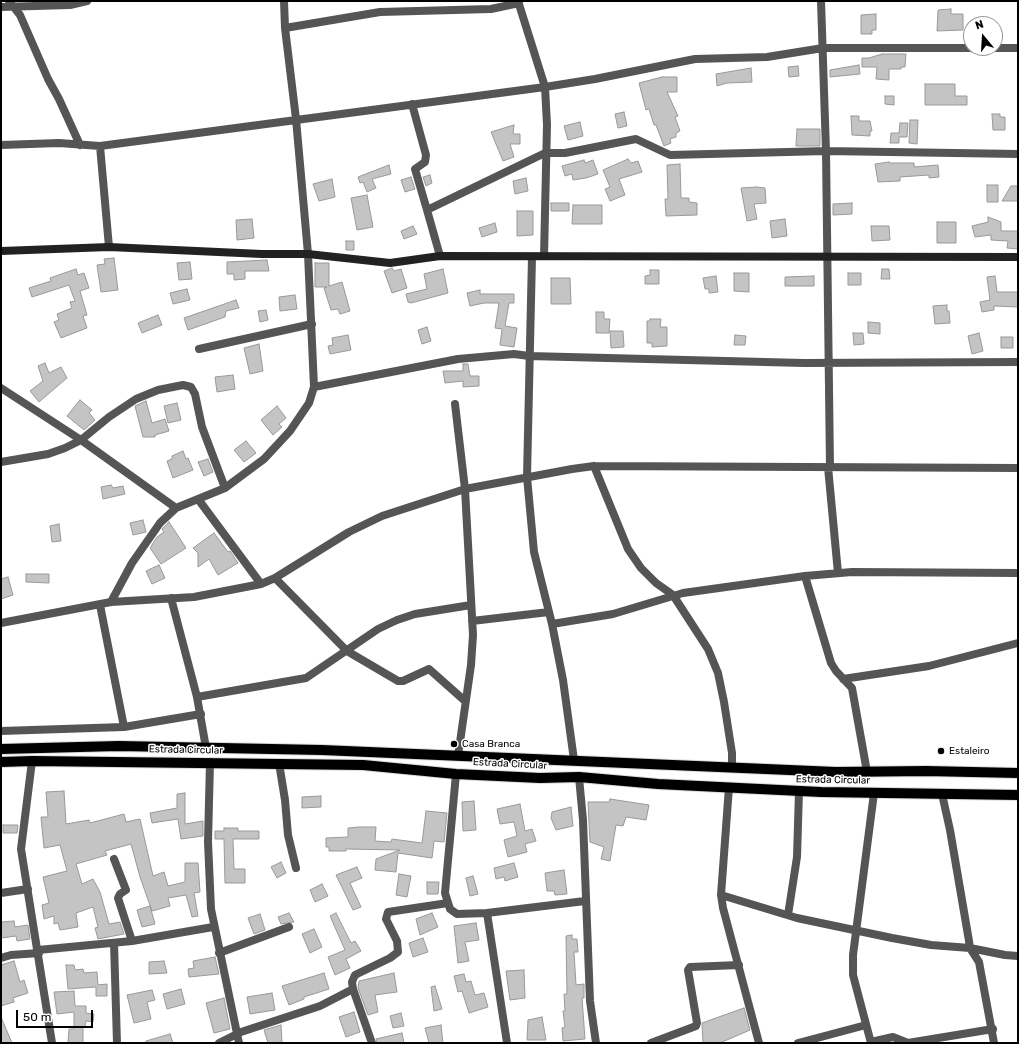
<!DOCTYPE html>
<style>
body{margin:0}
#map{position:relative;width:1019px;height:1044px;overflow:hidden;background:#fff;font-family:Rubik,sans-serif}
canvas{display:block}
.frame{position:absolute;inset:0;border:2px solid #000;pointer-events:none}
.north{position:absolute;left:963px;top:16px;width:40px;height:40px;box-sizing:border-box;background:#fff;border:1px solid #999;border-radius:50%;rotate:342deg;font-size:11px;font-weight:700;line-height:16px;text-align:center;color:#000}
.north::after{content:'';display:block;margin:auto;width:14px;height:18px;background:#000;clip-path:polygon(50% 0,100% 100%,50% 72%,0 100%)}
.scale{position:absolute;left:16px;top:1010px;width:77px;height:18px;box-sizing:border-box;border:2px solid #000;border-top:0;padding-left:5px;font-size:12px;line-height:14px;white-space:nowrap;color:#000;-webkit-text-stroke:3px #fff;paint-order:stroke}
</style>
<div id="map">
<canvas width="1019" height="1044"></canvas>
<div class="frame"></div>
<div class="north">N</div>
<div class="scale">50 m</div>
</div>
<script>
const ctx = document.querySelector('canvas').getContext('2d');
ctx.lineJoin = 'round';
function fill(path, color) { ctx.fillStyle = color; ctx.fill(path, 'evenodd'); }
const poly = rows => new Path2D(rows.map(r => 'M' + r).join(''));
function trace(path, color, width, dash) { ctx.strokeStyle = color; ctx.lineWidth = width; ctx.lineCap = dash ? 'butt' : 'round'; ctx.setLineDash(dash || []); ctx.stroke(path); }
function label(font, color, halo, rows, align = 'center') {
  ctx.font = font + ' Rubik,sans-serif'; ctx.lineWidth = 3; ctx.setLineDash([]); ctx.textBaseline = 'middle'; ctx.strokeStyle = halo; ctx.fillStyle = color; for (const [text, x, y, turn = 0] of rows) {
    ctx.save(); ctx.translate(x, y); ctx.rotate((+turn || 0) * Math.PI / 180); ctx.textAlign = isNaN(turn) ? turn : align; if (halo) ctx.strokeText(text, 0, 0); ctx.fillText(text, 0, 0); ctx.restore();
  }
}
const building = poly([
 [951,9,951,14,963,14,963,30,937,31,938,10,951,9],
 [876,14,876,30,872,30,872,34,861,34,861,15,876,14],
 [882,54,906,54,905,67,901,67,901,69,889,69,889,80,876,79,877,67,862,67,862,58,869,58,882,54],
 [859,65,860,74,830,77,830,70,859,65],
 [798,66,799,76,789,77,788,67,798,66],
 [751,68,752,82,727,83,717,86,716,74,751,68],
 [662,77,677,77,677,92,667,92,678,116,675,117,680,131,676,133,676,137,670,139,671,143,664,146,656,125,654,125,649,109,646,110,639,83,662,77],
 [925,84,955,84,955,96,967,96,967,105,925,105,925,84],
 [885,96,894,96,894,105,885,104,885,96],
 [624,112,627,126,618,128,615,114,624,112],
 [992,114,1000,114,1000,117,1005,117,1005,130,993,130,992,114],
 [851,116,859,116,859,121,870,121,872,131,870,131,870,136,852,135,851,116],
 [910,120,918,120,917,144,909,143,910,120],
 [580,122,583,136,568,140,564,126,580,122],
 [900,123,908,123,907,137,899,137,899,143,890,143,891,133,899,133,900,123],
 [514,125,513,134,520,134,520,144,510,144,514,157,503,161,491,132,514,125],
 [797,129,820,129,820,146,796,146,797,129],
 [628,159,631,163,638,161,642,172,619,179,625,195,610,201,605,189,610,187,603,170,628,159],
 [584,160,585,163,593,160,598,174,586,178,573,180,572,174,565,176,562,166,584,160],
 [889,162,889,163,914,163,914,167,938,165,939,177,929,178,929,175,900,177,900,181,878,182,875,164,889,162],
 [680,164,681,198,689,198,689,202,697,203,697,215,666,216,665,199,668,199,667,165,680,164],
 [389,165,391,174,372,179,376,188,367,192,363,182,360,183,358,177,389,165],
 [430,175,432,183,426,186,423,177,430,175],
 [411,177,415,189,405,192,401,180,411,177],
 [526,178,528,191,515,194,513,181,526,178],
 [332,179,335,197,319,201,313,184,332,179],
 [987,185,998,185,998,202,987,202,987,185],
 [1011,186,1018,186,1018,201,1002,201,1011,186],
 [756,187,765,188,766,203,754,204,757,219,747,221,741,188,756,187],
 [367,195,373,227,357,230,351,198,367,195],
 [551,203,569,203,569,211,551,211,551,203],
 [852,203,852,214,833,215,833,204,852,203],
 [573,205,602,205,602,224,572,224,573,205],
 [517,211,533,211,533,235,517,236,517,211],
 [988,217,1001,222,1001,231,1018,231,1018,249,1007,248,1008,241,991,240,991,235,975,237,972,226,988,222,988,217],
 [252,219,254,238,237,240,236,220,252,219],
 [785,219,787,236,772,238,770,221,785,219],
 [937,222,956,222,956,243,937,243,937,222],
 [495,223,497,232,482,237,479,228,495,223],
 [413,226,417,234,404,239,401,231,413,226],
 [871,226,889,226,890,240,872,241,871,226],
 [346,241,354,241,354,250,346,250,346,241],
 [114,258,118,290,101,292,97,265,105,264,104,259,114,258],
 [267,260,269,271,245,271,245,279,234,280,234,274,227,274,227,262,267,260],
 [190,262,192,279,179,280,177,263,190,262],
 [315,263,329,263,329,286,342,282,350,311,340,314,338,309,331,310,324,288,327,287,315,287,315,263],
 [392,268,394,271,401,269,407,288,392,293,384,271,392,268],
 [76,269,78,275,84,273,89,288,80,291,87,315,83,316,87,328,61,338,54,322,59,320,57,314,72,308,70,302,75,301,69,285,32,297,29,288,51,281,50,278,76,269],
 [443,269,448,293,411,303,408,302,406,294,427,289,424,274,443,269],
 [882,269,889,269,890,279,881,279,882,269],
 [650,270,659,270,659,284,645,284,645,276,650,275,650,270],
 [734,273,749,273,749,292,734,291,734,273],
 [848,273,861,273,861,285,848,285,848,273],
 [716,276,718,292,709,293,709,289,705,289,703,278,716,276],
 [814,276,814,286,785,286,785,277,814,276],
 [995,276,997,292,1018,292,1018,307,994,306,994,310,982,312,980,302,990,300,987,277,995,276],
 [551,278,570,278,571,304,551,304,551,278],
 [187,289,190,300,173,304,170,293,187,289],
 [480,290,480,294,514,294,514,303,509,303,505,326,517,328,514,347,500,345,502,329,495,328,499,303,484,303,470,306,467,293,480,290],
 [295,295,297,309,280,311,279,297,295,295],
 [236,300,239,308,226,311,225,317,188,330,184,318,236,300],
 [947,305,947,311,949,311,950,323,935,324,933,306,947,305],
 [266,310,268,320,260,322,258,311,266,310],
 [596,312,604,312,604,319,610,319,609,333,596,333,596,312],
 [158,315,162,325,142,333,138,323,158,315],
 [650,319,661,319,660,327,667,327,667,346,652,347,652,343,647,343,647,321,650,321,650,319],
 [868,322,880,323,880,334,868,333,868,322],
 [427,327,431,341,422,344,418,330,427,327],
 [610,331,623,331,624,347,611,348,610,331],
 [853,333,863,333,864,344,854,345,853,333],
 [979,333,983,351,972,354,968,336,979,333],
 [348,335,351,350,330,354,328,346,333,345,332,338,348,335],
 [735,335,746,336,745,345,734,345,735,335],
 [1001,337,1013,337,1013,348,1001,348,1001,337],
 [259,344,263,371,250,374,244,348,259,344],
 [45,363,49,373,61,367,67,378,39,402,30,391,43,381,38,366,45,363],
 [463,364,468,364,470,376,479,376,479,386,463,387,463,381,445,383,443,371,463,371,463,364],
 [233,375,235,389,217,392,215,377,233,375],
 [80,400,92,410,89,413,95,420,84,430,67,416,80,400],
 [146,401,152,423,165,419,169,431,155,435,155,437,143,437,135,406,146,401],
 [177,403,181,420,168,423,164,406,177,403],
 [277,406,286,418,279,424,282,427,273,435,261,420,277,406],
 [246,441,256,453,244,462,234,450,246,441],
 [183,451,186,459,188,458,193,470,173,478,167,461,172,459,172,456,183,451],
 [208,459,213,472,204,476,198,462,208,459],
 [111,485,113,488,123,486,125,494,103,499,101,487,111,485],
 [143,520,146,532,133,535,130,523,143,520],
 [169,522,186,548,161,564,150,548,157,537,164,532,162,529,169,522],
 [59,524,61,541,52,542,50,526,59,524],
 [214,533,228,552,230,551,238,563,218,575,209,559,198,567,198,553,193,548,214,533],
 [159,565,165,578,152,584,146,571,159,565],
 [26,574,49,574,49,583,26,582,26,574],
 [8,577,13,595,1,599,1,579,8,577],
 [64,791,66,824,89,820,90,823,124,814,126,822,140,819,153,876,164,872,168,886,185,882,185,863,198,863,200,892,194,893,198,916,192,917,186,895,168,898,170,906,152,911,140,877,131,844,105,851,107,855,76,864,82,884,93,879,100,892,109,924,120,922,124,934,98,939,95,928,98,927,93,907,76,913,78,927,60,930,58,923,54,924,54,916,44,919,42,905,49,903,43,877,67,871,60,845,44,848,41,817,48,817,46,792,64,791],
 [185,793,185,824,203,821,203,836,181,839,178,819,152,823,150,813,177,808,177,794,185,793],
 [321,796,321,807,302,808,302,797,321,796],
 [610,799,649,805,646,820,626,817,623,826,616,825,610,861,601,859,604,847,590,842,588,802,609,802,610,799],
 [474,801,476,830,463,831,462,802,474,801],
 [520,804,525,831,532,829,536,841,525,844,527,852,508,857,504,840,517,836,514,822,500,824,497,809,520,804],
 [571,807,573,826,556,830,551,818,552,812,571,807],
 [426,811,447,813,444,842,434,841,432,858,398,853,396,872,375,870,376,859,400,850,346,849,346,851,329,851,329,847,326,847,326,838,348,837,348,828,359,827,376,827,375,841,391,842,392,839,422,843,426,811],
 [3,825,18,825,17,833,3,833,3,825],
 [224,828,238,828,238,831,259,831,259,839,233,839,234,869,245,869,245,883,225,883,224,839,215,839,215,831,224,831,224,828],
 [281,862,286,873,277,878,271,867,281,862],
 [514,863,518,877,505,881,504,877,496,879,494,868,514,863],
 [357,867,362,878,350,883,361,907,353,910,336,875,357,867],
 [564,870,567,894,555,895,554,891,547,891,545,873,564,870],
 [399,874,411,876,407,897,396,895,399,874],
 [473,876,478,894,470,896,466,878,473,876],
 [427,882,439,882,438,894,427,894,427,882],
 [322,884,328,896,315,902,310,890,322,884],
 [150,906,155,924,142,927,137,910,150,906],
 [289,913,294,922,281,924,278,917,289,913],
 [336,913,351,943,355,941,361,951,346,959,350,968,335,975,328,957,345,950,330,916,336,913],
 [432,913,438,927,420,935,416,919,432,913],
 [260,914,265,930,254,934,248,918,260,914],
 [14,921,15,927,28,925,30,939,17,941,16,936,1,938,1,922,14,921],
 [476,923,479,940,465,942,469,961,458,963,454,926,476,923],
 [314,929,322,947,310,953,302,934,314,929],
 [572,935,572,939,577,939,578,952,574,952,576,985,584,984,584,998,582,998,585,1039,563,1041,562,1028,565,1027,563,1011,565,1011,564,994,567,994,566,936,572,935],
 [423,938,428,952,413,957,409,943,423,938],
 [215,957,219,974,189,977,188,969,194,968,193,961,215,957],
 [14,961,20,982,24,980,28,993,13,998,14,1002,1,1006,1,965,14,961],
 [164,961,167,973,149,974,149,962,164,961],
 [66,965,74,965,75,970,83,969,84,973,97,972,98,985,107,984,107,996,96,996,96,987,68,989,66,965],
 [524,970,525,998,510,1000,506,971,524,970],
 [324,973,329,989,304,997,304,999,289,1005,282,986,324,973],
 [394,973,397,992,375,995,378,1012,368,1015,358,988,359,981,394,973],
 [464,974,466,982,471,981,475,995,484,993,488,1007,469,1013,462,991,458,992,454,976,464,974],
 [435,986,442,1009,434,1011,431,987,435,986],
 [181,989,185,1004,167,1009,163,994,181,989],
 [152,990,155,1000,147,1002,151,1019,134,1023,127,995,152,990],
 [74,991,75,1006,86,1006,86,1013,94,1014,93,1022,86,1021,85,1027,83,1027,83,1043,68,1043,69,1029,74,1029,74,1012,57,1014,54,992,74,991],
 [272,993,275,1010,250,1014,247,997,272,993],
 [224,998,230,1029,214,1033,206,1003,224,998],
 [744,1008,750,1030,720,1043,703,1043,702,1023,744,1008],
 [354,1012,360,1032,346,1037,339,1017,354,1012],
 [401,1013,404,1026,393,1028,390,1016,401,1013],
 [1,1017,12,1043,1,1043,1,1017],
 [542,1017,546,1040,527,1040,528,1020,542,1017],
 [281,1025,282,1043,268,1043,264,1030,281,1025],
 [441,1025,443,1043,429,1043,425,1028,441,1025],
 [402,1033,404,1043,377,1043,376,1039,402,1033],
 [170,1034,173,1043,146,1043,146,1041,170,1034]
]);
const street = poly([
 [9,1,20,15,48,79,59,99,80,145],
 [518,1,545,87,547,125,544,256],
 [821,1,826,151,830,467],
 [1,7,70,5,87,1],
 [285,28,380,12,491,9,519,3],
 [995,48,1018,48],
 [412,104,426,155,425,162,415,169,427,210],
 [1,145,59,143,100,146,545,87,595,79,695,59,767,57,823,48,971,48],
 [100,146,109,247],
 [440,256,427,210,545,153,565,153,636,139,670,155,826,151,1018,154],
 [532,257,527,477,534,552,552,624,563,680,574,760],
 [199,349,312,324],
 [314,387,458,359,514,354,529,356,804,363,1018,362],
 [1,388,81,440,176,508],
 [455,404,465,489,473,635,471,665,458,756],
 [1,462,48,454,65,448,81,440,109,417,136,399,158,390,183,385,191,387,195,394,202,427,225,488],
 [594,466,628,549,641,568,656,583,673,595,708,649,718,673,724,702,732,753,732,767],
 [828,467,838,573],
 [198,499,261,584],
 [805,576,831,663,836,671,852,688,867,772],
 [275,578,347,651,398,681,403,681,429,669,465,701],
 [171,598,197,697,206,748],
 [111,602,132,563,160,523,176,508,225,488,264,459,290,431,309,403,314,387,308,254,296,119,285,28,284,1],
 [100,605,124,727],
 [472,621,549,612],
 [1,623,111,602,194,597,261,584,275,578,349,532,382,516,465,489,572,469,594,466,1018,468],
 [552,624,613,614,683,593,805,576,852,572,1018,573],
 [843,679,929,666,1018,643],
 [197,697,306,678,378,629,397,620,415,614,471,605],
 [1,731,124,727,201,714],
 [32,761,21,849,52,1043],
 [210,762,208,842,211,909,239,1043],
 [279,763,285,800,288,835,296,868],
 [456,774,445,893,450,909,457,914,487,913,585,901],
 [579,777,583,820,590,1001,596,1043],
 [729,787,721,895,723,908,759,1043],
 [942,794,950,830,969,941,970,948,979,962,994,1043],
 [114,859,126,890,120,894,118,898,132,941],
 [1,893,28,889],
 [721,895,797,918,892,938,931,945,970,948,1005,955,1018,956],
 [487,913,507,1043],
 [788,915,797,857,799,791],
 [114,943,117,1043],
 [38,950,132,941,213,927],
 [219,953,289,927],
 [1,958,11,955,39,953],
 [353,989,372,1043],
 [871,1042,893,1037,908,1043],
 [219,1043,241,1032,320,1006,353,989,352,982,355,975,390,958,398,952,397,941,386,919,388,912,448,903],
 [651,1043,696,1026,697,1023,688,970,690,967,739,965],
 [798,1043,866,1025],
 [871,1043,853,975,853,955,874,793],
 [908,1043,993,1029]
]);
const secondary = poly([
 [1,251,109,247,262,254,308,254,390,263,440,256,1018,257]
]);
const primary = poly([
 [1,749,119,746,322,750,836,772,926,771,1018,773],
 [1,762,32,761,363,765,456,774,540,778,579,777,658,784,821,792,1018,795]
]);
const markers = [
 [454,744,4,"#000"],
 [941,751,4,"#000"]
];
const poiNames = [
 ["Casa Branca",462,744],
 ["Estaleiro",949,751]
];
const streetNames = [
 ["Estrada Circular",186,750,1],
 ["Estrada Circular",510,764,3],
 ["Estrada Circular",833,780,1]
];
fill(building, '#c4c4c4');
trace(building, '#999', 1);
trace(primary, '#dbdbdb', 12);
trace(street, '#555', 8);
trace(secondary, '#222', 8);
trace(primary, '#000', 10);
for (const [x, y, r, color] of markers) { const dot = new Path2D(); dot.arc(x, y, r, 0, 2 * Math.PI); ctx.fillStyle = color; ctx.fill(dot); trace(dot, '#fff', 1.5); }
label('10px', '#000', '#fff', poiNames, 'left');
label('10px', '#000', '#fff', streetNames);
</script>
